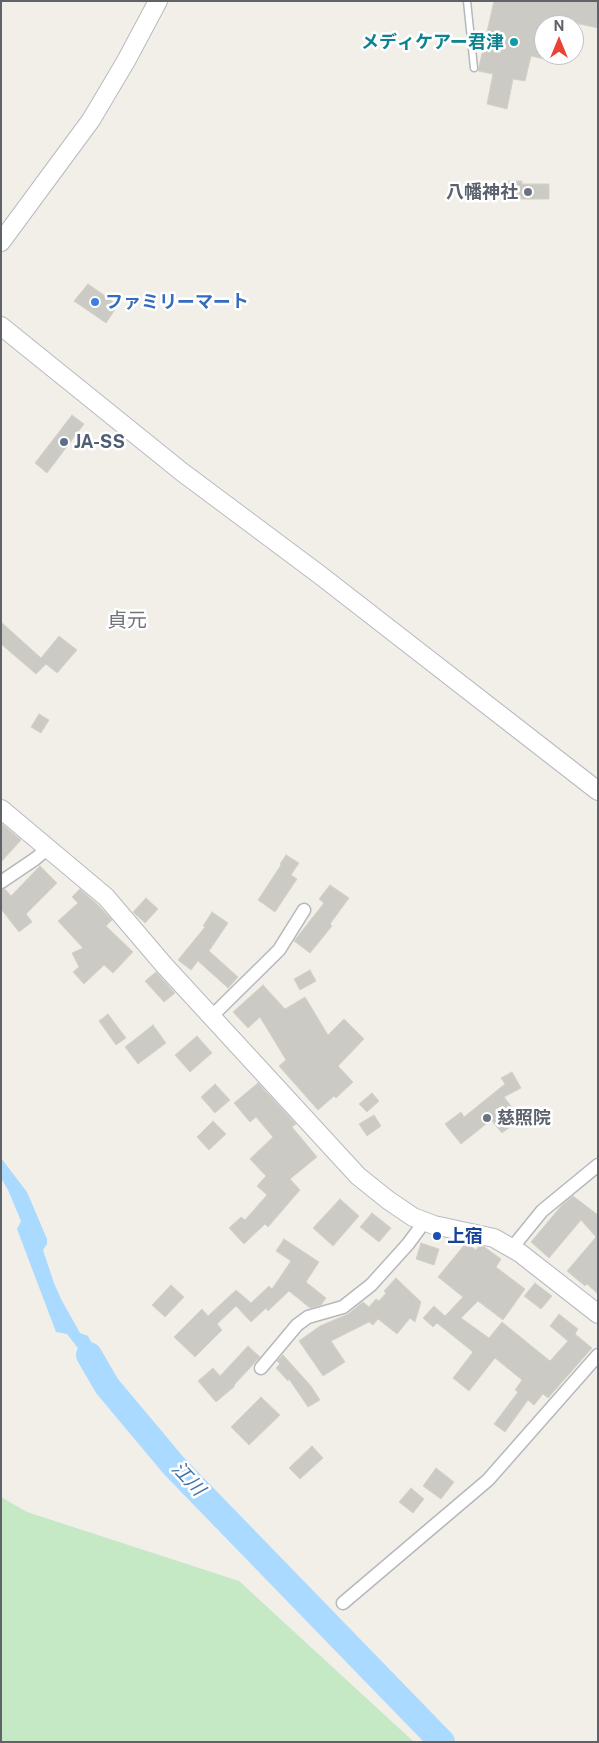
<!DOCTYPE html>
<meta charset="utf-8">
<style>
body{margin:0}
#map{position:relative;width:599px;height:1743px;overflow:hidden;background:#f1efe8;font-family:"Public Sans",sans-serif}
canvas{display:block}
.frame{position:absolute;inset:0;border:2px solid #5f6368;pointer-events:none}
.north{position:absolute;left:534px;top:15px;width:50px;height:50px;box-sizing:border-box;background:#fff;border:1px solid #bfc1c3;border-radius:50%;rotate:0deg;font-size:14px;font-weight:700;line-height:20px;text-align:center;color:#5f6368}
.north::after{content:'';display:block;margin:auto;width:18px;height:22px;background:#ea4335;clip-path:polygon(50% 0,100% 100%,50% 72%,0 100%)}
</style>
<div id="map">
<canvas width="599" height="1743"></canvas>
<div class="frame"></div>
<div class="north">N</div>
</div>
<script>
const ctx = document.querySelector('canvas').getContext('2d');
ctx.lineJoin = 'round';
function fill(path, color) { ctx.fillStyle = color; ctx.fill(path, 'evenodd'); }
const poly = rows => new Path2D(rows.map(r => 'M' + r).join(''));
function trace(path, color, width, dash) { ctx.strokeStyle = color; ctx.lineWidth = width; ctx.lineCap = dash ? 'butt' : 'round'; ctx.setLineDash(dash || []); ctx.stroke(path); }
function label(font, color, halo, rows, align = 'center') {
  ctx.font = font + ' "Public Sans","Noto Sans JP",sans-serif'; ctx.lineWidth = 5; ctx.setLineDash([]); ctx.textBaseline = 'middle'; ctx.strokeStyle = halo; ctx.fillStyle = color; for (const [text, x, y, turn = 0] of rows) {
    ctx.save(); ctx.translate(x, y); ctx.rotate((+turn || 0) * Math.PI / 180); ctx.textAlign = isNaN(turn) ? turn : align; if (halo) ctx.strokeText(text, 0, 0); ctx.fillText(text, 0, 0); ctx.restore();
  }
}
const green = poly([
 [1,1497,27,1512,239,1581,414,1742,1,1742]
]);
const water = poly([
 [1,1158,27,1192,47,1239,47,1244,43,1250,54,1283,61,1299,80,1333,88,1336,108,1372,105,1376,107,1386,67,1334,56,1332,17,1229,21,1221,8,1190,1,1178]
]);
const river = poly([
 [89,1355,107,1386,174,1466,442,1742]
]);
const building = poly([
 [494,1,598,1,598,28,566,21,566,25,544,25,544,59,531,56,525,81,513,79,507,109,487,104,493,74,478,71,494,1],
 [507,181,522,181,522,184,549,184,549,199,507,199,507,181],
 [88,284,118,305,106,323,74,301,88,284],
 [72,415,84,424,47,473,35,463,72,415],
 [1,622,41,658,59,636,77,650,57,673,46,664,36,674,1,644,1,622],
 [39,714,49,720,41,733,31,727,39,714],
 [1,823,21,840,1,862,1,823],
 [286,855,299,863,291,875,297,879,275,912,258,900,281,865,280,864,286,855],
 [40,866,57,883,26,914,32,922,19,932,1,909,1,890,5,889,11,896,40,866],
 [330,885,349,898,330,924,332,926,310,953,294,941,324,903,319,899,330,885],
 [80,889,98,905,112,920,106,926,133,952,113,973,104,965,84,984,73,972,79,967,72,953,83,948,58,921,78,903,72,897,80,889],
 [146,898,158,909,145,923,133,912,146,898],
 [212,912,228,923,209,951,238,977,228,988,198,961,191,970,178,960,205,927,203,926,212,912],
 [310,970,316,981,300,990,294,979,310,970],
 [156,972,175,993,164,1002,145,981,156,972],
 [263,985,285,1009,305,997,328,1035,344,1019,364,1039,338,1066,353,1082,336,1098,334,1096,318,1110,279,1066,286,1060,260,1017,248,1028,233,1012,263,985],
 [108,1014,126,1038,116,1045,99,1021,108,1014],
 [153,1025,166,1043,138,1064,125,1047,153,1025],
 [197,1036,212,1053,190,1072,175,1055,197,1036],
 [512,1072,521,1088,504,1097,521,1119,502,1133,491,1120,461,1144,445,1124,461,1112,464,1117,505,1084,501,1078,512,1072],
 [258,1083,296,1124,292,1127,317,1157,290,1179,300,1190,268,1227,265,1224,244,1244,229,1228,241,1217,245,1220,267,1195,257,1186,266,1176,250,1159,273,1137,256,1117,250,1122,234,1103,258,1083],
 [215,1084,230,1100,215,1113,201,1097,215,1084],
 [372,1093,379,1101,367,1112,359,1104,372,1093],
 [374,1115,381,1126,367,1136,359,1124,374,1115],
 [213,1121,226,1134,209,1150,197,1137,213,1121],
 [573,1196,598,1215,598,1294,587,1284,585,1286,567,1271,596,1237,581,1220,549,1258,531,1242,562,1205,573,1196],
 [340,1199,359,1216,333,1246,313,1228,340,1199],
 [372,1213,391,1228,379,1242,360,1227,372,1213],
 [284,1239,319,1262,306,1282,326,1298,321,1305,310,1308,289,1291,268,1311,266,1308,251,1322,236,1306,217,1324,222,1330,195,1357,174,1337,202,1309,208,1316,236,1290,251,1303,269,1286,272,1289,291,1261,276,1251,284,1239],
 [421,1243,439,1249,434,1265,416,1259,421,1243],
 [466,1243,476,1250,479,1246,483,1246,501,1259,496,1267,525,1289,503,1320,478,1301,461,1318,489,1338,502,1322,550,1361,568,1341,550,1326,559,1314,578,1329,575,1334,592,1348,548,1398,543,1394,534,1405,528,1400,505,1432,494,1424,518,1392,515,1390,522,1380,495,1358,469,1391,453,1378,473,1352,437,1323,433,1327,423,1318,434,1306,445,1316,463,1297,438,1277,466,1243],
 [396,1278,421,1302,415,1322,410,1318,397,1334,378,1319,373,1325,369,1322,331,1341,345,1362,323,1376,299,1341,320,1326,348,1314,363,1302,369,1307,376,1299,379,1301,386,1293,384,1291,396,1278],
 [535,1283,552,1296,541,1309,524,1296,535,1283],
 [171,1285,184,1297,165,1317,152,1305,171,1285],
 [248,1346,260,1357,234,1385,235,1386,216,1402,198,1381,213,1368,220,1376,248,1346],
 [283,1355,311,1386,320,1400,308,1407,289,1379,288,1381,276,1368,280,1364,277,1361,283,1355],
 [261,1397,280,1415,249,1445,231,1427,261,1397],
 [312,1446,323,1458,300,1479,289,1468,312,1446],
 [436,1468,454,1482,441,1499,423,1486,436,1468],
 [411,1488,424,1499,413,1513,399,1502,411,1488]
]);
const lane = poly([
 [467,1,474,68]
]);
const street = poly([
 [1,882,35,859,48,848],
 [212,1016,279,950,304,910],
 [512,1248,542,1211,598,1165],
 [261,1368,297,1325,308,1317,343,1307,371,1285,408,1244,425,1221],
 [343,1603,488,1480,598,1355]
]);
const secondary = poly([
 [1,242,91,120,126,61,158,1],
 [1,326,182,472,320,575,598,791],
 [1,809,106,897,164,965,358,1176,388,1200,413,1217,434,1225,494,1238,520,1253,598,1314]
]);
const markers = [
 [514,42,5,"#0f9aa8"],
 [528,192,5,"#6b7280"],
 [95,302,5,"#3f7fe0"],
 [64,442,5,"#5c6f8a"],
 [487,1118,5,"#6b7280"],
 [437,1236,5,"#1a4fb4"]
];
const cultureNames = [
 ["メディケアー君津",504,42]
];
const worshipNames = [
 ["八幡神社",518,192],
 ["慈照院",497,1118,"left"]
];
const shopNames = [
 ["ファミリーマート",105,302]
];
const serviceNames = [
 ["JA-SS",74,442]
];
const transitNames = [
 ["上宿",447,1236]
];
const waterNames = [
 ["江川",188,1479,47]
];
const quarterNames = [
 ["貞元",127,621]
];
fill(green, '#c5e8c5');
fill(water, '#aadaff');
trace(river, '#aadaff', 26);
fill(building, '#cccac5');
trace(building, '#d6d1c6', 1);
trace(lane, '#b5b8bc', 9);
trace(street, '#b5b8bc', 15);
trace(secondary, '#b6babf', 20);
trace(lane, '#fff', 6);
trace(street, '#fff', 12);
trace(secondary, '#fff', 18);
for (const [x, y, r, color] of markers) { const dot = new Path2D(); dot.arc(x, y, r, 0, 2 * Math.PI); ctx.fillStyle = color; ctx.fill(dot); trace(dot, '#fff', 2); }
label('bold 18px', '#0d838f', '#fff', cultureNames, 'right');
label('bold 18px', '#5b616d', '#fff', worshipNames, 'right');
label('bold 18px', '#366cbe', '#fff', shopNames, 'left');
label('bold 18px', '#4e5e75', '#fff', serviceNames, 'left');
label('bold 18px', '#164399', '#fff', transitNames, 'left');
label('italic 19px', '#4174aa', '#fff', waterNames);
label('20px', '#70757a', '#fff', quarterNames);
</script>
